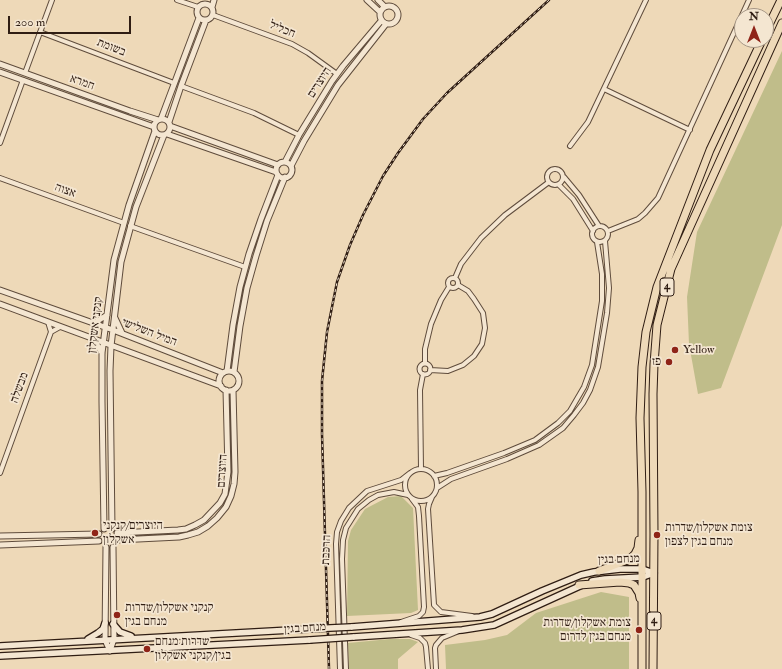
<!DOCTYPE html>
<meta charset="utf-8">
<style>
body{margin:0}
#map{position:relative;width:782px;height:669px;overflow:hidden;background:#eed9b8;font-family:"IM FELL Double Pica",serif}
canvas{display:block}
.north{position:absolute;left:734px;top:8px;width:40px;height:40px;box-sizing:border-box;background:#f4e6d1;border:1px solid #a59685;border-radius:50%;rotate:0deg;font-size:11px;font-weight:700;line-height:16px;text-align:center;color:#2f1d13}
.north::after{content:'';display:block;margin:auto;width:14px;height:18px;background:#8f2418;clip-path:polygon(50% 0,100% 100%,50% 72%,0 100%)}
.scale{position:absolute;left:8px;top:16px;width:123px;height:18px;box-sizing:border-box;border:2px solid #2f1d13;border-top:0;padding-left:5px;font-size:12px;line-height:14px;white-space:nowrap;color:#2f1d13;-webkit-text-stroke:3px #f4e6d1;paint-order:stroke}
</style>
<div id="map">
<canvas width="782" height="669"></canvas>
<div class="north">N</div>
<div class="scale">200 m</div>
</div>
<script>
const ctx = document.querySelector('canvas').getContext('2d');
ctx.lineJoin = 'round';
function fill(path, color) { ctx.fillStyle = color; ctx.fill(path, 'evenodd'); }
const poly = rows => new Path2D(rows.map(r => 'M' + r).join(''));
function trace(path, color, width, dash) { ctx.strokeStyle = color; ctx.lineWidth = width; ctx.lineCap = dash ? 'butt' : 'round'; ctx.setLineDash(dash || []); ctx.stroke(path); }
function label(font, color, halo, rows, align = 'center') {
  ctx.font = font + ' "IM FELL Double Pica","Frank Ruhl Libre",serif'; ctx.lineWidth = 3.5; ctx.setLineDash([]); ctx.textBaseline = 'middle'; ctx.strokeStyle = halo; ctx.fillStyle = color; for (const [text, x, y, turn = 0] of rows) {
    ctx.save(); ctx.translate(x, y); ctx.rotate((+turn || 0) * Math.PI / 180); ctx.textAlign = isNaN(turn) ? turn : align; if (halo) ctx.strokeText(text, 0, 0); ctx.fillText(text, 0, 0); ctx.restore();
  }
}
const green = poly([
 [782,51,782,225,721,388,698,394,689,344,687,297,697,232],
 [401,496,413,508,418,610,411,613,347,616,348,541,351,530,365,509,388,497],
 [601,592,629,597,629,669,446,669,445,645,485,640,507,635,536,613],
 [390,639,410,639,418,642,398,659,398,669,349,669,348,643]
]);
const minor = poly([
 [177,0,198,7],
 [213,15,292,44,308,53,337,74],
 [40,32,174,83],
 [25,73,52,0],
 [181,86,254,113,299,135],
 [604,89,690,130],
 [0,143,23,80],
 [570,146,588,122,646,0],
 '547 177a8 8 0 1 1 16 0a8 8 0 1 1-16 0Z',
 [564,177,579,195,599,226],
 [0,178,124,223],
 [559,185,573,199,593,231],
 '592 234a8 8 0 1 1 16 0a8 8 0 1 1-16 0Z',
 [130,226,245,267],
 [608,231,638,219,645,213,658,198,749,0],
 '448 283a5 5 0 1 1 10 0a5 5 0 1 1-10 0Z',
 [455,278,461,264,481,238,505,215,549,182],
 [48,322,51,332,60,327],
 [425,363,425,349,431,324,441,300,449,287],
 '419.5 369a5.5 5.5 0 1 1 11 0a5.5 5.5 0 1 1-11 0Z',
 [430,370,448,371,463,365,474,356,482,344,485,328,483,313,474,299,468,291,458,285],
 '405 485a16 16 0 1 1 32 0a16 16 0 1 1-32 0Z',
 [421,469,420,390,423,374],
 [0,473,51,332],
 [434,476,447,473,504,453,535,440,558,423,570,411,584,387,592,365,594,352,602,301,602,274,597,242],
 [437,488,451,479,507,459,539,445,563,428,574,415,583,403,590,390,598,367,607,313,609,288,605,241],
 [432,497,429,504,428,509,434,605,441,612,472,616],
 [401,622,419,616,423,612,424,607,419,516,418,507,412,499],
 [411,635,420,638,425,643,426,647,428,669],
 [340,669,336,544,337,532,341,521,349,508,367,491,401,480,410,473],
 [346,669,342,559,343,540,346,528,358,509,369,500,378,495,394,492,408,495],
 [436,669,435,648,436,645,442,638,459,631]
]);
const tertiary = poly([
 [367,0,380,12],
 [378,0,385,7],
 '197 12a8 8 0 1 1 16 0a8 8 0 1 1-16 0Z',
 '380 15a9 9 0 1 1 18 0a9 9 0 1 1-18 0Z',
 [212,7,214,0],
 [0,64,130,111,158,120],
 [0,72,154,127],
 '154 127a8 8 0 1 1 16 0a8 8 0 1 1-16 0Z',
 [161,119,199,18],
 [169,122,181,86,206,20],
 [170,126,278,165],
 [167,134,276,172],
 [285,162,299,135,332,81,343,66,381,21],
 '276 170a8 8 0 1 1 16 0a8 8 0 1 1-16 0Z',
 [291,166,304,141,338,85,386,24],
 [0,290,113,330,223,373],
 [0,304,221,386],
 [115,318,122,333],
 [92,322,96,322,107,315],
 [92,339,96,343,102,353],
 [227,371,233,325,240,287,249,254,261,219,278,175],
 '219 381a10 10 0 1 1 20 0a10 10 0 1 1-20 0Z',
 [234,372,240,326,247,288,256,256,267,221,285,177],
 [104,529,102,402,102,353,114,260,129,205,155,131],
 [112,529,110,371,111,346,121,262,136,207,164,135],
 [117,533,178,530,186,529,195,525,204,520,220,503,225,494,228,472,226,390],
 [0,536,99,534],
 [118,540,179,537,188,535,198,532,208,526,217,518,226,507,231,496,234,484,235,472,233,390],
 [0,545,99,541],
 [106,547,105,640,110,651],
 [110,651,114,639,113,547]
]);
const secondary = poly([
 [592,581,605,579,643,577,654,573],
 [113,624,120,632,131,636],
 [351,627,480,617,492,614,542,591,581,575,594,572,620,569,642,569,654,573],
 [353,637,462,630,494,625,582,585],
 [88,639,98,633,103,629,105,623],
 [0,646,309,629],
 [0,656,310,640]
]);
const trunk = poly([
 [766,31,781,0],
 [599,571,630,559,635,554,638,548,639,540],
 [579,585,620,582,629,583,634,585,639,593,640,598],
 [642,669,642,492,640,418,642,367,646,332,657,287,710,150,762,40],
 [653,669,654,534,653,394,654,364,657,325,671,269,782,23]
]);
const rail = poly([
 [329,669,322,434,322,381,327,332,337,282,350,245,363,215,383,176,398,153,423,119,447,93,549,0]
]);
const secondaryBridge = poly([
 [309,629,351,627],
 [310,640,353,637]
]);
const markers = [
 [675,350,4,"#8f2418"],
 [669,362,4,"#8f2418"],
 [95,533,4,"#8f2418"],
 [657,535,4,"#8f2418"],
 [117,615,4,"#8f2418"],
 [639,630,4,"#8f2418"],
 [147,649,4,"#8f2418"]
];
const shields = [
 [667,287,14],
 [654,621,14]
];
const shieldNames = [
 ["4",667,287],
 ["4",654,621]
];
const streetNames = [
 ["חכליל",282,30,22],
 ["בשומת",111,48,21],
 ["חמרא",82,83,20],
 ["היוצרים",320,83,-57],
 ["אצוה",65,191,20],
 ["קנקני אשקלון",96,325,-83],
 ["המיל השלישי",149,333,21],
 ["מבשלה",20,388,-70],
 ["היוצרים",223,471,-86],
 ["הרכבת",327,550,-88],
 ["מנחם בגין",619,560,-2],
 ["מנחם בגין",305,629,-4]
];
const poiNames = [
 ["Yellow",683,350],
 ["פז",661,362,"right"],
 ["היוצרים/קנקני",103,526],
 ["אשקלון",103,540],
 ["צומת אשקלון/שדרות",665,528],
 ["מנחם בגין לצפון",665,542],
 ["קנקני אשקלון/שדרות",125,608],
 ["מנחם בגין",125,622],
 ["צומת אשקלון/שדרות",631,623,"right"],
 ["מנחם בגין לדרום",631,637,"right"],
 ["שדרות מנחם",155,642],
 ["בגין/קנקני אשקלון",155,656]
];
fill(green, '#c0bd8a');
trace(minor, '#5f4c3c', 6);
trace(tertiary, '#5f4c3c', 7);
trace(secondary, '#2f1d13', 8);
trace(trunk, '#2f1d13', 9);
trace(minor, '#f4e6d1', 4);
trace(tertiary, '#f4e6d1', 5);
trace(secondary, '#f4e6d1', 5.5);
trace(trunk, '#eed9b8', 7);
trace(rail, '#2f1d13', 2.5);
trace(rail, '#f4e6d1', 1, [3]);
trace(secondaryBridge, '#2f1d13', 8, []);
trace(secondaryBridge, '#f4e6d1', 5.5);
for (const [x, y, r, color] of markers) { const dot = new Path2D(); dot.arc(x, y, r, 0, 2 * Math.PI); ctx.fillStyle = color; ctx.fill(dot); trace(dot, '#f4e6d1', 1.5); }
for (const [x, y, w] of shields) { const box = new Path2D(); box.roundRect(x - w / 2, y - 9, w, 18, 3); ctx.fillStyle = '#f4e6d1'; ctx.fill(box); trace(box, '#2f1d13', 1); }
label('bold 11px', '#2f1d13', null, shieldNames);
label('12px', '#2f1d13', '#f4e6d1', streetNames);
label('12px', '#2f1d13', '#f4e6d1', poiNames, 'left');
</script>
